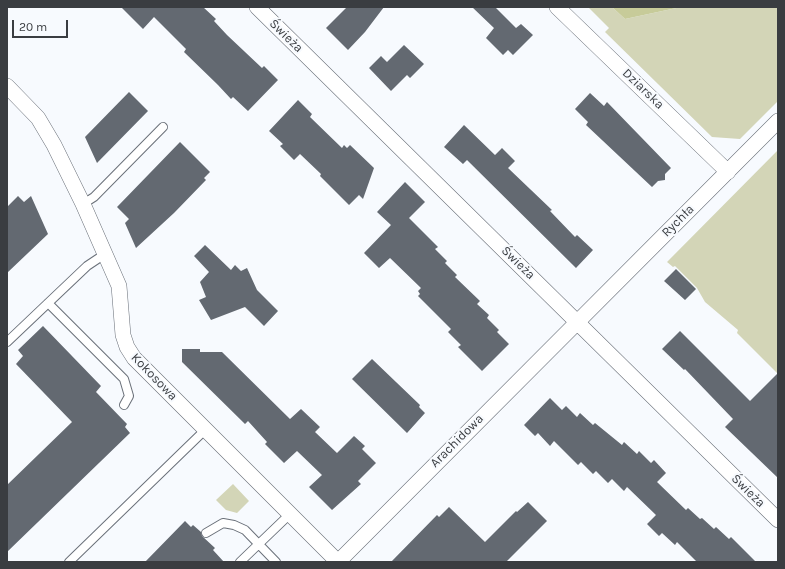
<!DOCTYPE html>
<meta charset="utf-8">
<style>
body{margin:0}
#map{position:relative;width:785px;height:569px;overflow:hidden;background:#f7fafe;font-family:Karla,sans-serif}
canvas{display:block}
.frame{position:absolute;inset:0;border:8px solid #3a3d41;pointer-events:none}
.scale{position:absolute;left:12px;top:20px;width:56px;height:18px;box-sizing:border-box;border:2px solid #3a3d41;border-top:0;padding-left:5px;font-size:12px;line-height:14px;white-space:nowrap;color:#3a3d41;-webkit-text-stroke:3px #f7fafe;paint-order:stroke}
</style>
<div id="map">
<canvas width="785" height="569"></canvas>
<div class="frame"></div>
<div class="scale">20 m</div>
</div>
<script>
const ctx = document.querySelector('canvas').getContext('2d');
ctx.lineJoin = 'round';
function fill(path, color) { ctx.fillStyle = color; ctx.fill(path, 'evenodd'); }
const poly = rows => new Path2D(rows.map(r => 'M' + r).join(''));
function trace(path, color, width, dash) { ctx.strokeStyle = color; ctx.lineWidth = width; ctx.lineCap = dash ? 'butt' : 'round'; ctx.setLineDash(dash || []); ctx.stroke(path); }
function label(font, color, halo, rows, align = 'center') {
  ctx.font = font + ' Karla,sans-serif'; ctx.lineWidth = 4; ctx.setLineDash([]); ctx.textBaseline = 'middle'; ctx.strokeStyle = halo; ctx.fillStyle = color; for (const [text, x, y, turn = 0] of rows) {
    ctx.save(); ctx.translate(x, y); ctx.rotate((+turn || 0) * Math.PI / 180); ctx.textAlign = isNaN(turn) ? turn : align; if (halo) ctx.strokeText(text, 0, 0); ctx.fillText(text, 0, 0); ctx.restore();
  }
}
const green = poly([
 [588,7,612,7,625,19,681,7,778,7,778,101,740,139,712,137,605,32,609,28],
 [778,150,778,374,737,333,738,330,705,302,697,288,675,266,673,267,667,262],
 [233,484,249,501,237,513,226,510,216,500]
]);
const forest = poly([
 [612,7,681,7,625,19]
]);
const building = poly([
 [121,7,203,7,216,19,214,21,227,35,262,68,264,66,278,80,248,111,233,97,231,99,218,85,184,52,186,49,154,17,143,29],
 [347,7,384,7,365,32,348,50,326,28],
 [472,7,495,7,516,28,521,24,533,35,513,55,508,50,503,55,486,38,494,28],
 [404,45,424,64,410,78,407,75,391,91,369,68,381,56,387,62],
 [129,92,148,111,97,163,85,137],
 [590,93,604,106,607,102,671,168,665,174,665,180,658,181,652,187,586,125,588,122,575,109],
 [298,100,312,114,310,117,342,148,344,145,347,148,350,145,374,168,363,199,359,195,349,205,320,176,321,174,300,154,294,160,280,146,283,144,269,131],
 [464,125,495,155,502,148,515,161,508,168,552,210,550,211,575,237,577,235,593,250,576,268,467,160,463,164,444,147],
 [180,142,210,172,204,178,206,180,174,213,136,248,125,223,129,219,117,207],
 [405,182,425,202,409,218,438,247,435,249,447,261,445,263,457,275,455,277,480,301,477,304,489,315,487,318,499,330,497,332,509,344,482,371,458,347,461,345,448,332,451,329,418,296,420,294,418,291,421,288,390,258,379,268,364,253,391,225,377,212],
 [18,196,24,202,31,196,48,234,7,273,7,207],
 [205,245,231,270,235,265,241,271,247,268,257,290,278,311,264,326,245,307,211,320,199,300,206,297,200,282,209,272,194,256],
 [676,269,696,289,685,300,664,281],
 [43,326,101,386,96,392,127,424,125,427,130,433,7,552,7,485,72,422,16,364,23,356,18,350],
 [680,331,750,401,778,373,778,478,725,427,733,419,685,369,684,370,662,349],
 [182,349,200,349,200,352,222,352,290,419,301,409,320,427,315,432,337,453,354,436,365,446,362,449,376,463,358,481,361,484,332,510,309,487,322,475,297,451,284,463,265,444,267,442,248,421,245,424,182,362],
 [372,359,420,405,419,407,425,413,407,433,352,379],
 [550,398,562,410,566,406,577,417,580,413,593,425,595,423,622,445,624,442,637,454,639,451,651,463,654,460,666,473,657,482,686,510,688,508,700,519,702,518,714,529,716,527,729,539,731,537,756,562,697,562,677,542,675,545,662,533,659,536,647,524,656,515,627,487,624,491,612,479,608,483,596,471,593,474,581,462,578,465,554,441,550,446,538,433,535,436,524,425],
 [528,502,547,521,506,562,391,562,437,515,439,517,449,507,485,542,516,511,517,512],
 [185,521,191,527,193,525,201,532,202,536,215,548,213,550,224,562,145,562]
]);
const service = poly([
 [83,204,94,197,163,127],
 [48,303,124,379,129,396,124,405],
 [7,342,87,266,105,254],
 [206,533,223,523,234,525,245,530,276,562],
 [69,562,205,430],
 [240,562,290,514]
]);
const minor = poly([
 [257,7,778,520],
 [557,7,728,172],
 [7,86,38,118,54,145,83,204,119,286,123,335,127,347,134,358,338,562],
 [338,562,778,121]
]);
const streetNames = [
 ["Świeża",286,36,44],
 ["Dziarska",643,89,44],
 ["Rychła",678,221,-45],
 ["Świeża",518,263,44],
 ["Kokosowa",154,377,46],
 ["Arachidowa",457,441,-45],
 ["Świeża",748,491,44]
];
fill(green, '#d3d5b7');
fill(forest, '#c7cb99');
fill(building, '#636971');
trace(service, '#6a7079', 10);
trace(minor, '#6a7079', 16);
trace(service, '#fff', 8);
trace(minor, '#fff', 15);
label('13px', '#3a3d41', '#f7fafe', streetNames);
</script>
